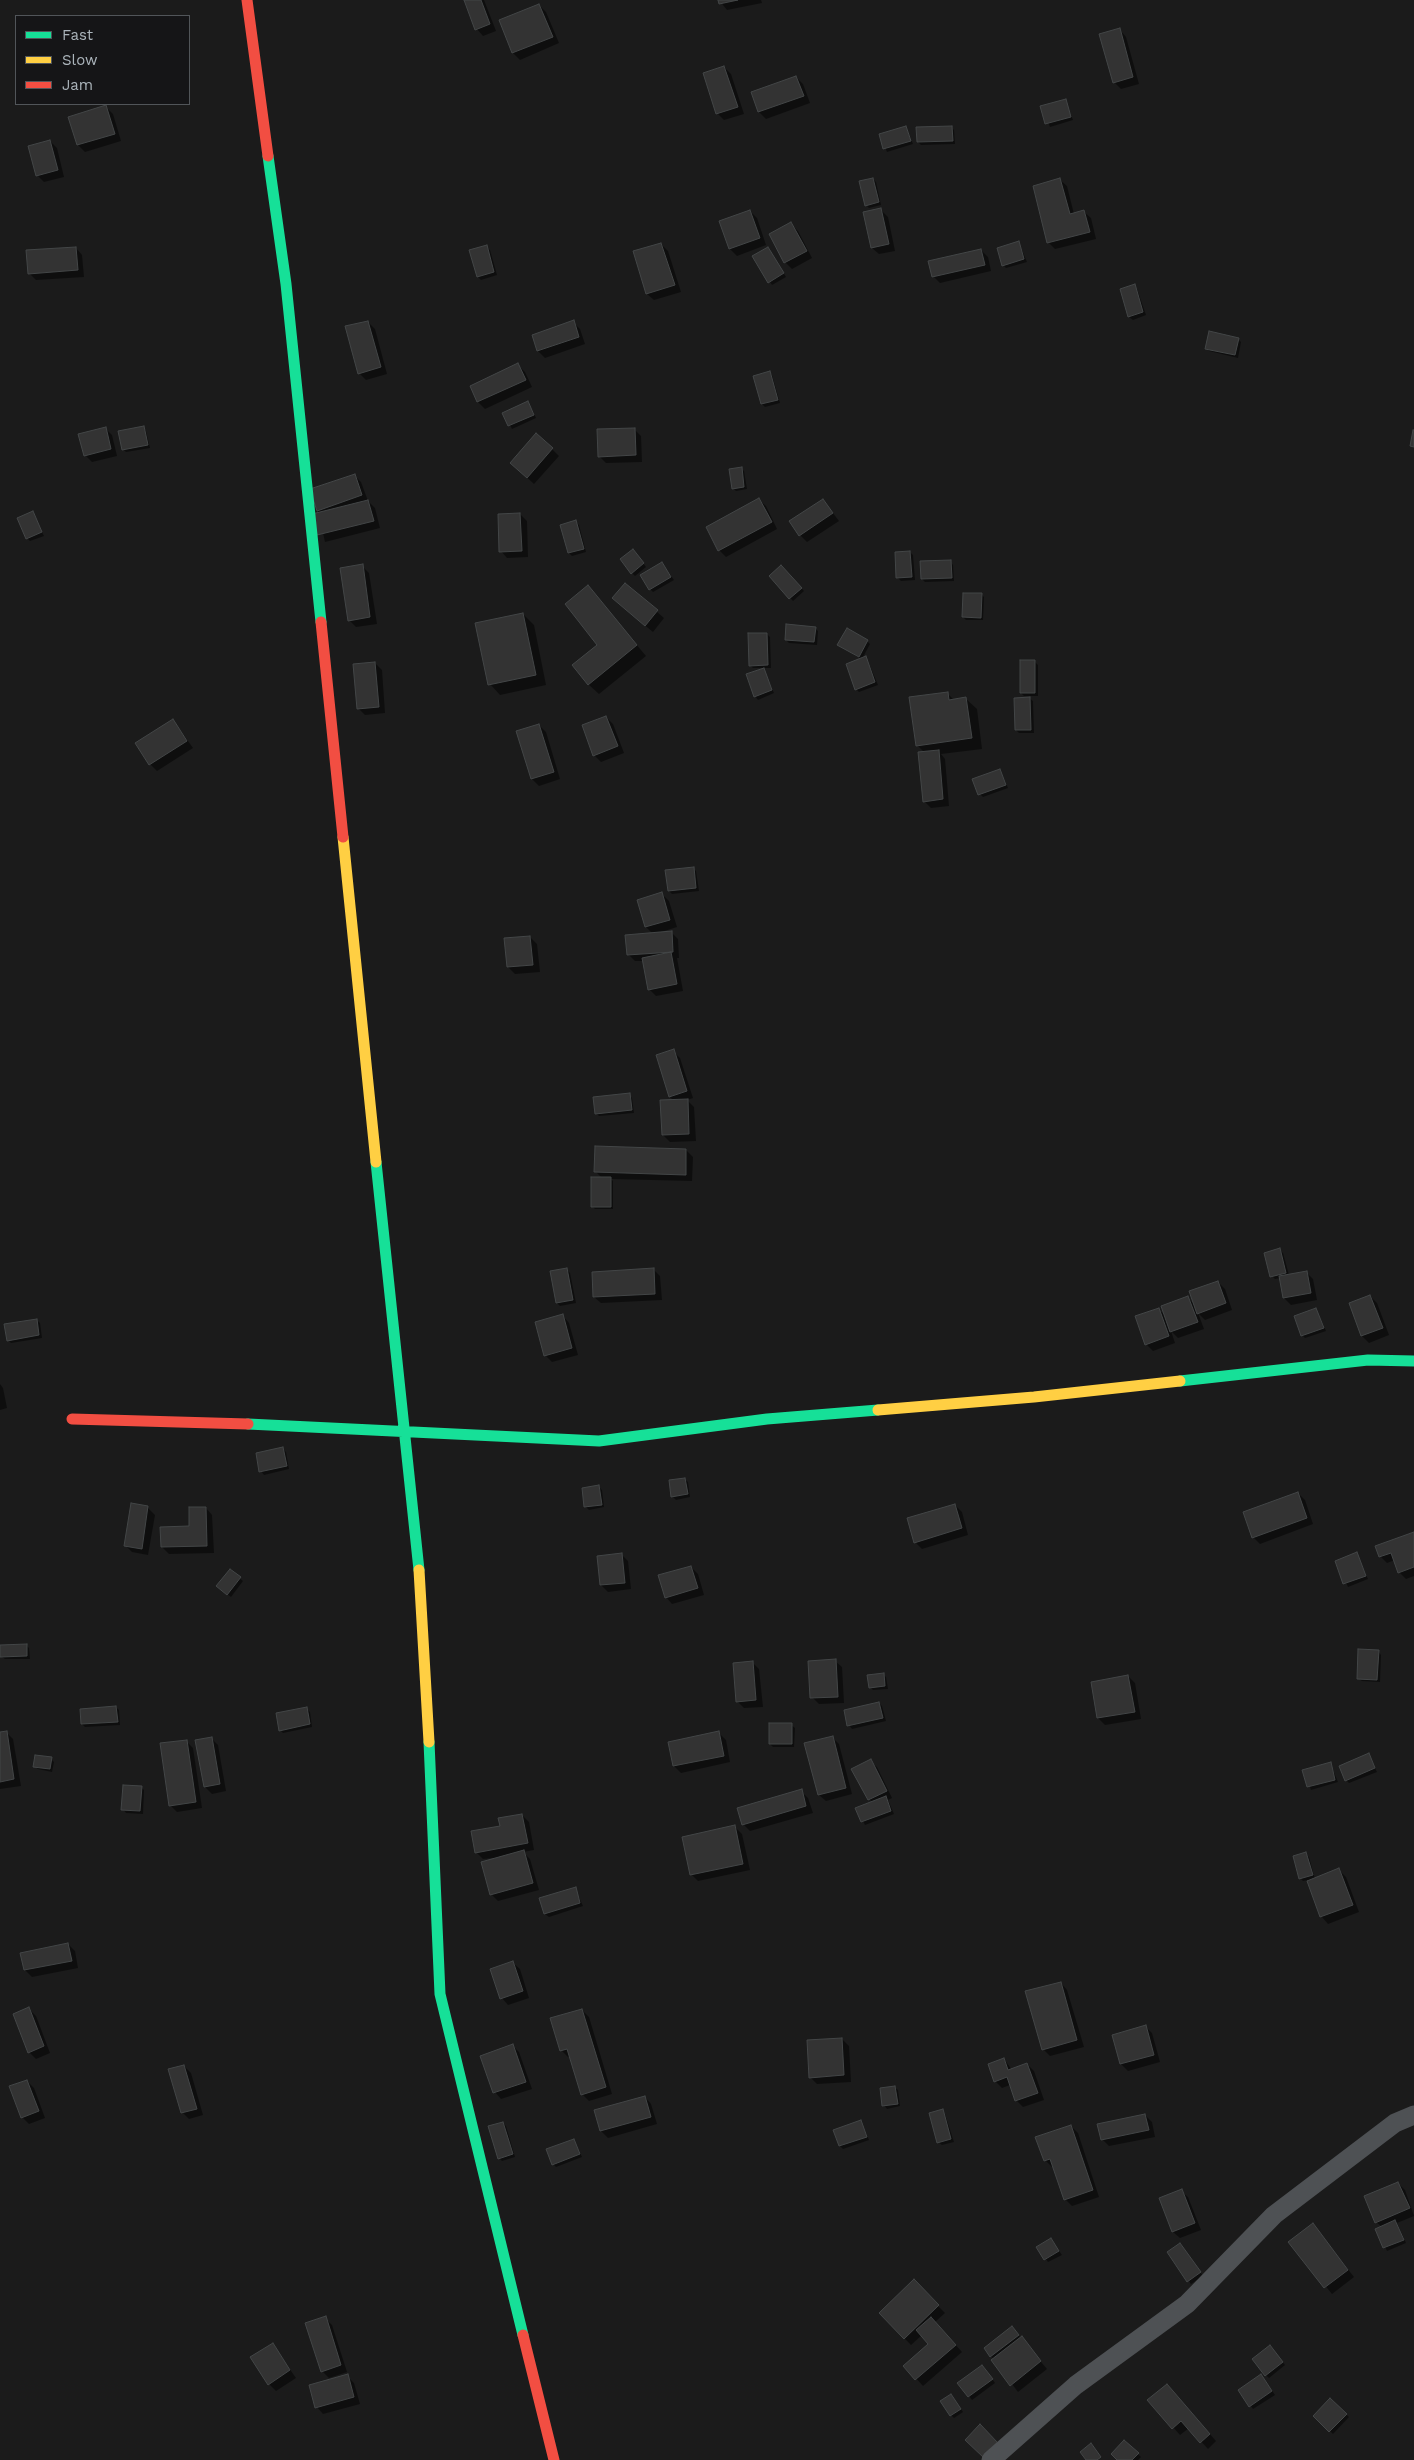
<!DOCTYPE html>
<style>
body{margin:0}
#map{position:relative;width:1414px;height:2460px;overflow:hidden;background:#1b1b1b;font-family:"Work Sans",sans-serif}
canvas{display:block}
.legend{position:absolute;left:15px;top:15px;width:175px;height:90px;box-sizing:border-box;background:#151517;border:1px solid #515559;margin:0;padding:6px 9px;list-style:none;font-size:15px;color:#acb5bc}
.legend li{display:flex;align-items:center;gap:10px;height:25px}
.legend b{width:25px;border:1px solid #515559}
</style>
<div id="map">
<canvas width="1414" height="2460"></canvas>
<ul class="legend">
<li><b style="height:6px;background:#16e098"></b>Fast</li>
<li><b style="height:6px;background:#ffcf43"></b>Slow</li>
<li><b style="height:6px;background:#f24e42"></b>Jam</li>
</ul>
</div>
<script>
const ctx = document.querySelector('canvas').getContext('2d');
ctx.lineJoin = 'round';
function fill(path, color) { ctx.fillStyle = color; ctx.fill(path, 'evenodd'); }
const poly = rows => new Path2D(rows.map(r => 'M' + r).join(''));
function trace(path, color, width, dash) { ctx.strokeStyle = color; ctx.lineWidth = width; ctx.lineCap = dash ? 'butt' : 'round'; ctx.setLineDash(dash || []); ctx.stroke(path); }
const shadow = poly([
 [465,0,484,0,496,31,483,36,477,29],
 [719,0,761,0,762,3,727,10],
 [539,5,546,12,559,43,520,60,513,53,500,21],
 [1120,30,1126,37,1139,84,1121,89,1114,82],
 [724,67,731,74,744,114,724,120,717,113],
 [796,77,803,84,810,103,766,119,759,112,752,92],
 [1065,100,1073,120,1050,127,1042,107],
 [106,107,113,114,121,141,85,152,78,145],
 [906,127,913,144,887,152,880,135],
 [951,127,954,130,955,144,921,145,918,142],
 [50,141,57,148,64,177,44,182,37,175],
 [873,179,876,182,881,205,869,208,866,205],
 [1060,180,1067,186,1074,214,1084,212,1091,218,1096,239,1055,249,1048,242],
 [881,210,888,217,895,251,879,254,872,248],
 [750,211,757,218,766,245,737,256,730,249,721,221],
 [791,224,798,231,812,258,792,269,785,262],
 [1019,243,1027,262,1006,268,1003,265],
 [661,244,668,251,681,292,654,300,647,294],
 [486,247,490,250,497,275,481,280,478,277],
 [76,248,82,255,84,277,36,280,29,273],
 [981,250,988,257,991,271,940,283,933,276],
 [770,251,786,277,772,285,754,256],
 [1134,286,1137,289,1146,315,1133,320,1129,317,1121,290],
 [368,322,375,329,387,374,366,380,359,373],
 [573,322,580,329,585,344,545,358,538,351,533,336],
 [1238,339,1241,342,1238,358,1209,351,1206,348],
 [518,365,525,372,532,387,485,409,478,402,471,386],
 [769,372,772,375,780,403,765,407,762,404,754,377],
 [528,402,536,418,512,429,504,413],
 [143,427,146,431,150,448,126,452,123,449],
 [105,428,112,435,117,456,92,462,85,455],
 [634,429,641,436,642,462,606,463,599,456],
 [552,449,559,456,534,484,519,470],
 [741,468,744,471,747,489,736,491,733,488],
 [354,475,361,482,368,501,375,508,380,528,325,542,318,511],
 [759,500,766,506,777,529,726,557,719,550],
 [823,500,839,521,807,542,800,535],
 [32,513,44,536,30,541,27,538],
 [520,514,527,521,528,557,507,558,501,551],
 [576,522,579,525,586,552,572,556,569,553],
 [910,552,913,555,915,580,901,581,898,578],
 [636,554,646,567,635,576,632,573],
 [950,561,953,565,954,581,925,582,922,579],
 [662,564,674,580,653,592,650,589],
 [362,566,369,573,377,624,356,627,349,620],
 [781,567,804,591,793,601,770,576],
 [625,584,664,618,653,632,620,605],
 [588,587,646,656,599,694,588,684,599,645],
 [981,594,984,597,983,620,966,620,963,617],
 [523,614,534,625,546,685,500,695,490,684],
 [815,628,818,631,817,645,789,643,786,640],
 [767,634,770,637,771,668,753,668,750,665],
 [867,641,870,644,862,659,865,658,868,661,878,685,859,692,856,689,861,659,839,645],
 [1035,662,1038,665,1038,696,1024,696,1021,693],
 [375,663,382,670,385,713,365,715,358,708],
 [763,669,774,693,758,700,755,696],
 [947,693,954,700,966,699,977,709,982,749,941,754,945,759,949,806,931,808,924,801,925,753,917,745],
 [1029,698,1033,701,1034,733,1019,733,1016,730],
 [606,717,613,724,624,753,601,762,594,755],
 [173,720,193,748,157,771,150,764],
 [539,725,546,732,560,779,539,786,532,779],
 [1000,770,1008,788,983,797,980,794],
 [693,868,696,871,699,891,672,894,669,891],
 [662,894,669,901,677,927,658,933,671,932,678,939,679,958,677,958,683,991,656,996,649,989,643,961,635,961,628,954,653,934,646,927],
 [530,937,537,944,540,972,515,974,508,967],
 [673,1051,680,1058,693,1098,687,1100,694,1107,696,1141,670,1142,663,1135,674,1101,670,1097],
 [629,1095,632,1098,634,1113,599,1116,596,1113],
 [686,1150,693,1157,692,1181,611,1179,613,1181,613,1209,595,1209,592,1206,602,1178,596,1172],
 [1280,1250,1283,1253,1289,1275,1306,1272,1313,1279,1317,1300,1291,1305,1284,1298,1280,1278,1275,1279,1272,1276],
 [567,1270,570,1273,576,1303,560,1306,557,1303,551,1272],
 [654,1270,660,1276,662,1300,601,1303,594,1297],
 [1218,1282,1225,1289,1232,1310,1205,1320,1198,1313,1204,1329,1178,1338,1171,1331,1175,1343,1153,1351,1146,1344,1158,1309,1166,1316,1188,1298,1195,1305],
 [1370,1296,1377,1303,1389,1335,1369,1343,1362,1336,1350,1304],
 [1316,1309,1326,1331,1305,1338,1302,1335],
 [563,1316,569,1323,578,1355,552,1362,545,1355],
 [37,1320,40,1323,42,1338,11,1343,8,1340],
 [0,1384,3,1388,7,1408,0,1410],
 [283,1449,286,1452,289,1469,264,1475,261,1471],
 [684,1479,688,1482,690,1497,676,1500,673,1497],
 [599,1487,602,1490,604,1507,589,1510,586,1507],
 [1298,1493,1305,1500,1313,1524,1260,1544,1253,1537],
 [132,1505,148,1508,155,1515,148,1555,132,1552,125,1545],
 [955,1505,962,1512,968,1535,922,1549,915,1542],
 [206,1508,212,1515,214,1553,169,1554,162,1547,191,1527],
 [1414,1534,1414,1576,1406,1579,1399,1572,1395,1560,1387,1563,1380,1556],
 [621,1554,628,1561,631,1589,608,1592,601,1585],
 [1356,1554,1368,1579,1348,1587,1336,1561],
 [691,1567,698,1574,704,1595,672,1604,666,1597],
 [230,1571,243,1581,231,1597,221,1589],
 [26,1645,29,1648,30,1659,5,1659,1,1656],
 [1378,1651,1381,1655,1380,1682,1362,1681,1358,1678],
 [835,1661,842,1667,844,1703,819,1704,812,1697],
 [752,1662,759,1669,763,1707,744,1708,737,1701],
 [883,1674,886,1677,888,1689,873,1690,870,1687],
 [1128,1676,1135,1683,1141,1719,1105,1725,1098,1718,1092,1683],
 [879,1703,882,1706,886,1721,852,1729,849,1725],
 [116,1707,119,1710,120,1725,85,1727,82,1724],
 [307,1709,310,1712,312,1727,283,1733,280,1730],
 [791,1725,795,1728,794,1747,773,1747,770,1744],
 [6,1732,13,1739,21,1786,0,1789,0,1733],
 [719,1733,726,1740,730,1762,681,1773,674,1766],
 [211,1738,218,1745,226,1791,212,1794,205,1787],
 [833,1738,839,1744,852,1794,826,1801,819,1795],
 [186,1741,193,1748,202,1808,177,1812,170,1805],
 [1368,1755,1377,1772,1349,1783,1346,1780],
 [51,1759,54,1762,52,1772,38,1769,34,1766],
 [870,1761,877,1767,892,1798,888,1800,894,1814,865,1825,857,1809,872,1803,853,1770],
 [1330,1763,1338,1782,1311,1790,1304,1771],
 [141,1787,144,1790,143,1814,126,1813,123,1809],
 [801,1791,808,1798,813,1813,750,1831,743,1824],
 [522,1815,529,1822,534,1850,523,1852,530,1859,539,1890,498,1901,491,1894,493,1858,483,1859,477,1853,501,1827],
 [735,1827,742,1834,750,1870,698,1881,691,1874],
 [1306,1854,1309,1857,1315,1879,1339,1870,1346,1877,1359,1912,1328,1924,1322,1917,1308,1880,1303,1881,1300,1878],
 [575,1889,583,1906,549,1917,545,1914,541,1899],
 [68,1944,75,1951,78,1968,32,1977,25,1970,22,1954],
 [513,1963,520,1969,529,1998,508,2005,502,1998,492,1970],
 [1061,1983,1067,1990,1084,2047,1050,2056,1043,2049],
 [29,2009,36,2016,50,2053,36,2059,29,2052],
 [582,2010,589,2017,612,2094,589,2101,582,2094,571,2056,568,2057,561,2050],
 [1145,2026,1152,2033,1160,2062,1128,2071,1121,2064,1113,2035],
 [842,2039,849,2046,851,2082,817,2084,810,2077],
 [512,2045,519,2052,532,2089,501,2099,495,2092,482,2057],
 [1004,2059,1012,2070,1027,2064,1034,2071,1044,2100,1023,2107,1016,2100,1010,2085,1002,2088,995,2081],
 [184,2066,191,2073,203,2115,189,2119,182,2112],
 [27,2081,34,2088,45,2118,29,2124,22,2117],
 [894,2087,898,2090,900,2106,887,2109,884,2105],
 [645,2097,651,2104,657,2124,608,2138,601,2131],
 [942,2111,945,2114,954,2142,942,2145,938,2142],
 [1145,2115,1152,2122,1155,2137,1109,2146,1102,2139],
 [861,2122,869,2140,843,2149,840,2146],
 [503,2123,506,2126,515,2157,502,2161,499,2158],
 [1071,2126,1078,2133,1099,2197,1072,2206,1065,2199,1054,2166,1052,2167,1045,2160],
 [574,2140,582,2157,556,2167,553,2164],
 [1398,2183,1405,2190,1414,2216,1397,2223,1406,2243,1387,2251,1377,2230,1382,2227,1376,2222],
 [1181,2191,1188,2197,1201,2230,1180,2238,1173,2232],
 [1313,2225,1354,2277,1332,2294,1290,2242],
 [1051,2240,1062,2255,1048,2262,1038,2247],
 [1183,2248,1203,2276,1191,2284,1168,2253],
 [913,2281,945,2313,935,2322,962,2352,923,2386,905,2366,929,2344,922,2335,911,2345,880,2313],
 [325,2318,332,2325,347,2372,329,2378,322,2371],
 [1015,2331,1047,2369,1018,2392,991,2356],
 [272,2344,296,2378,276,2391,269,2384],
 [1273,2350,1285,2365,1269,2378,1266,2375],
 [985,2369,995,2383,972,2400,959,2383],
 [347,2376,354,2383,360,2404,323,2414,317,2407],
 [1264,2379,1275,2395,1253,2409,1240,2391],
 [1173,2392,1216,2441,1208,2449,1189,2428,1180,2435,1149,2400],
 [951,2395,963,2412,954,2418,951,2415],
 [1330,2400,1349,2417,1333,2434,1315,2416],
 [1124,2441,1141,2457,1138,2460,1119,2460]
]);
const building = poly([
 [464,0,481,0,490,24,475,30,464,0],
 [718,0,738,0,719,4,718,0],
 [539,4,553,37,512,53,499,20,539,4],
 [1120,28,1133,77,1113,83,1099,34,1120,28],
 [724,66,738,107,716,114,703,73,724,66],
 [796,76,804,96,758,112,751,92,796,76],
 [1066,99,1071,117,1045,124,1040,106,1066,99],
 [106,105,115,134,77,145,68,117,106,105],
 [906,126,911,141,883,149,879,134,906,126],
 [952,126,953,141,917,142,916,127,952,126],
 [50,140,58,170,36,176,28,146,50,140],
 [873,178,879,202,865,206,859,181,873,178],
 [1060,178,1070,214,1084,210,1090,232,1047,243,1033,186,1060,178],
 [881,208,889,244,871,248,863,212,881,208],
 [750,210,760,238,729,249,719,221,750,210],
 [791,222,807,251,784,263,769,234,791,222],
 [1019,241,1024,259,1002,266,997,248,1019,241],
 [661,243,675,285,646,294,633,251,661,243],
 [487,245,494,272,477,277,469,250,487,245],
 [76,247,78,270,28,274,26,250,76,247],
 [768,247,784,273,768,283,752,256,768,247],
 [981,249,985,265,932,277,928,261,981,249],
 [1135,284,1143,312,1128,317,1120,289,1135,284],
 [574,320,579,337,537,351,532,335,574,320],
 [368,321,381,367,358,374,345,326,368,321],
 [1209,331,1239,338,1235,355,1205,349,1209,331],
 [518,363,526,380,477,402,470,386,518,363],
 [770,371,778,400,761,404,753,376,770,371],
 [528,401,534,415,508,426,502,413,528,401],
 [144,426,148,445,122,450,118,431,144,426],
 [106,427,111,449,84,456,78,434,106,427],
 [635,428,636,455,598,457,597,429,635,428],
 [1413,430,1414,430,1414,447,1410,446,1413,430],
 [536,433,553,448,527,478,510,463,536,433],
 [742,467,744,487,732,489,729,469,742,467],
 [355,474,362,495,317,511,310,489,355,474],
 [759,498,772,522,718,551,706,527,759,498],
 [823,499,833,513,799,536,789,521,823,499],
 [368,500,374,521,317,535,312,514,368,500],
 [33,511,42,532,26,539,17,518,33,511],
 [520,513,522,551,499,552,498,514,520,513],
 [576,520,584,549,568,553,560,525,576,520],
 [633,549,644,563,631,574,620,559,633,549],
 [910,551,912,577,896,578,895,552,910,551],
 [951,560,952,578,921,579,920,561,951,560],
 [662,562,671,577,649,590,640,575,662,562],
 [363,564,370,617,348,621,340,568,363,564],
 [781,565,802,588,789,599,769,576,781,565],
 [625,583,658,610,645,626,612,598,625,583],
 [588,585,637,645,588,685,572,665,597,645,565,604,588,585],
 [963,593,982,593,981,618,962,617,963,593],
 [523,613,536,675,488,685,475,623,523,613],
 [786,624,816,627,814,642,785,640,786,624],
 [847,628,868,640,859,657,837,645,847,628],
 [748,633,767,633,768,665,749,666,748,633],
 [866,656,875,682,855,690,846,664,866,656],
 [1020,660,1035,660,1035,693,1020,693,1020,660],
 [375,662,379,707,357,709,353,664,375,662],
 [764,668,772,690,754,697,746,674,764,668],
 [948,692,949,700,966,697,972,738,916,746,909,697,948,692],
 [1030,697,1031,730,1015,730,1014,698,1030,697],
 [606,716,618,746,593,756,582,725,606,716],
 [173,719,187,741,149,765,135,743,173,719],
 [539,724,554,772,531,779,516,731,539,724],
 [939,750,943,799,923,802,918,752,939,750],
 [1000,769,1006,785,978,795,972,779,1000,769],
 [694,867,696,888,668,891,665,870,694,867],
 [662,892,670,920,645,927,637,900,662,892],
 [672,931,673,952,627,955,625,935,672,931],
 [530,936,533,965,507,967,504,938,530,936],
 [671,952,677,984,648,990,642,958,671,952],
 [674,1049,687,1091,669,1097,656,1055,674,1049],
 [630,1093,632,1110,595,1114,593,1097,630,1093],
 [688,1099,689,1134,662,1135,660,1100,688,1099],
 [595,1146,686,1149,686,1175,594,1172,595,1146],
 [591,1177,611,1177,611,1207,591,1207,591,1177],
 [1280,1248,1286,1273,1270,1277,1264,1253,1280,1248],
 [567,1268,573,1300,556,1303,550,1271,567,1268],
 [654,1268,655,1294,593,1297,592,1272,654,1268],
 [1307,1271,1311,1293,1283,1298,1279,1276,1307,1271],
 [1218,1281,1226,1303,1197,1314,1189,1291,1218,1281],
 [1370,1295,1383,1328,1361,1336,1349,1303,1370,1295],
 [1188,1296,1198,1322,1170,1332,1161,1306,1188,1296],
 [1159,1308,1169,1336,1145,1345,1135,1316,1159,1308],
 [1316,1308,1324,1328,1301,1336,1294,1316,1316,1308],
 [563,1314,572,1348,544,1356,535,1322,563,1314],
 [37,1319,39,1335,7,1341,4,1324,37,1319],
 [283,1447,287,1466,259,1472,256,1453,283,1447],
 [685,1478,688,1494,671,1497,669,1480,685,1478],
 [599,1485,602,1505,584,1507,582,1488,599,1485],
 [1298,1492,1307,1518,1252,1538,1243,1512,1298,1492],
 [131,1503,148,1506,142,1549,124,1546,131,1503],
 [955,1504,962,1528,914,1543,907,1518,955,1504],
 [189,1507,206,1507,207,1546,161,1547,160,1527,189,1526,189,1507],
 [1414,1532,1414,1567,1398,1573,1391,1553,1379,1557,1375,1546,1414,1532],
 [1357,1552,1366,1576,1343,1584,1335,1561,1357,1552],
 [622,1553,625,1583,600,1585,597,1556,622,1553],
 [691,1566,698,1588,665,1598,658,1575,691,1566],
 [230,1569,241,1577,227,1595,216,1586,230,1569],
 [27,1644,27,1656,0,1657,0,1645,27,1644],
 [1358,1649,1379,1650,1377,1680,1357,1679,1358,1649],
 [836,1659,838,1697,810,1698,808,1661,836,1659],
 [753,1661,756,1700,736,1702,733,1663,753,1661],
 [884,1673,885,1686,869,1688,867,1675,884,1673],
 [1128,1675,1135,1712,1097,1718,1091,1682,1128,1675],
 [879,1702,883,1718,847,1726,844,1710,879,1702],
 [116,1706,118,1722,81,1724,80,1709,116,1706],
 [307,1707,310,1724,279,1731,276,1713,307,1707],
 [769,1723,792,1723,792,1744,769,1744,769,1723],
 [7,1731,14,1779,0,1782,0,1732,7,1731],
 [719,1731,724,1756,673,1766,668,1742,719,1731],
 [833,1736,846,1788,818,1795,804,1743,833,1736],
 [212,1737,220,1784,204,1787,195,1740,212,1737],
 [187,1740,196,1802,169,1806,160,1743,187,1740],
 [1369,1753,1375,1768,1345,1781,1339,1766,1369,1753],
 [35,1755,52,1757,50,1769,33,1767,35,1755],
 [871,1759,887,1791,868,1800,851,1769,871,1759],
 [1331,1762,1335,1780,1307,1787,1302,1770,1331,1762],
 [123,1785,142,1786,140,1811,121,1810,123,1785],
 [802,1789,806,1806,742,1825,737,1808,802,1789],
 [886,1796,891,1811,861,1822,855,1808,886,1796],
 [522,1814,528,1843,475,1853,471,1831,500,1826,498,1818,522,1814],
 [735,1825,743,1864,690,1875,682,1837,735,1825],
 [524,1850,533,1883,490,1895,481,1862,524,1850],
 [1306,1852,1313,1875,1299,1879,1293,1856,1306,1852],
 [1339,1868,1353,1905,1320,1917,1307,1881,1339,1868],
 [576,1887,580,1903,544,1914,539,1898,576,1887],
 [68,1943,72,1961,24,1970,20,1953,68,1943],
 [513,1961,523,1991,500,1999,490,1969,513,1961],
 [1061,1982,1077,2040,1042,2050,1025,1991,1061,1982],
 [29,2007,44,2046,28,2053,13,2014,29,2007],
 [582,2009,606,2087,581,2095,567,2049,560,2051,550,2018,582,2009],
 [1146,2025,1154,2055,1120,2064,1112,2035,1146,2025],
 [842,2038,844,2075,809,2078,807,2040,842,2038],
 [513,2044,526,2082,493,2093,480,2056,513,2044],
 [1004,2058,1008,2070,1027,2063,1038,2093,1015,2101,1007,2077,994,2082,988,2064,1004,2058],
 [184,2065,197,2109,181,2113,168,2069,184,2065],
 [27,2080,39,2111,21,2118,9,2086,27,2080],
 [895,2086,898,2104,882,2106,880,2088,895,2086],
 [645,2096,651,2117,600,2131,594,2110,645,2096],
 [943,2109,951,2139,937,2143,929,2113,943,2109],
 [1145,2114,1149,2130,1101,2140,1097,2124,1145,2114],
 [861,2120,867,2137,839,2146,833,2130,861,2120],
 [503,2122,513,2154,498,2159,488,2126,503,2122],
 [1071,2125,1093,2190,1064,2200,1050,2159,1044,2161,1035,2137,1071,2125],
 [574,2139,580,2154,552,2165,546,2149,574,2139],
 [1398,2182,1410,2208,1375,2223,1364,2196,1398,2182],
 [1182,2189,1195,2223,1172,2232,1159,2198,1182,2189],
 [1395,2220,1404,2240,1383,2248,1375,2229,1395,2220],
 [1313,2223,1348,2270,1324,2288,1288,2242,1313,2223],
 [1051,2238,1059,2251,1044,2260,1036,2247,1051,2238],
 [1180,2243,1201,2272,1187,2282,1167,2252,1180,2243],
 [914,2279,939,2305,904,2339,879,2313,914,2279],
 [326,2316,341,2365,321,2372,305,2323,326,2316],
 [931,2317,956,2345,915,2380,903,2366,928,2344,916,2330,931,2317],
 [1012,2326,1019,2335,990,2357,984,2348,1012,2326],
 [1022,2336,1041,2361,1010,2386,991,2360,1022,2336],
 [273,2343,290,2370,268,2385,250,2357,273,2343],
 [1270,2345,1283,2362,1265,2376,1252,2359,1270,2345],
 [982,2365,993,2379,968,2397,957,2383,982,2365],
 [348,2374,354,2397,315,2408,309,2385,348,2374],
 [1261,2374,1272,2391,1249,2407,1238,2390,1261,2374],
 [1167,2384,1210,2434,1200,2443,1181,2421,1172,2429,1147,2400,1167,2384],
 [951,2394,961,2409,950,2416,940,2401,951,2394],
 [1330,2398,1347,2414,1329,2432,1313,2416,1330,2398],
 [980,2424,998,2443,984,2458,965,2440,980,2424],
 [1124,2440,1139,2453,1132,2460,1117,2460,1111,2454,1124,2440],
 [1091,2443,1101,2457,1097,2460,1086,2460,1080,2452,1091,2443]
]);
const street = poly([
 [991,2460,1076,2385,1187,2304,1274,2215,1395,2123,1414,2115]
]);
const fast = poly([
 [268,156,286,284,321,622],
 [376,1162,419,1570],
 [1180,1381,1368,1360,1414,1361],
 [248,1424,599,1441,767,1419,878,1410],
 [429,1742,440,1994,523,2335]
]);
const slow = poly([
 [343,837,376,1162],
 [878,1410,1034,1397,1180,1381],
 [419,1570,429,1742]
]);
const jam = poly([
 [247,0,268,156],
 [321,622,343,837],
 [72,1419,248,1424],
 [523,2335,554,2460]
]);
fill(shadow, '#0007');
fill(building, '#333');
trace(building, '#434647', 1);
trace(street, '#4e5154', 19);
trace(fast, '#16e098', 11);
trace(slow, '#ffcf43', 11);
trace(jam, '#f24e42', 11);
</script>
